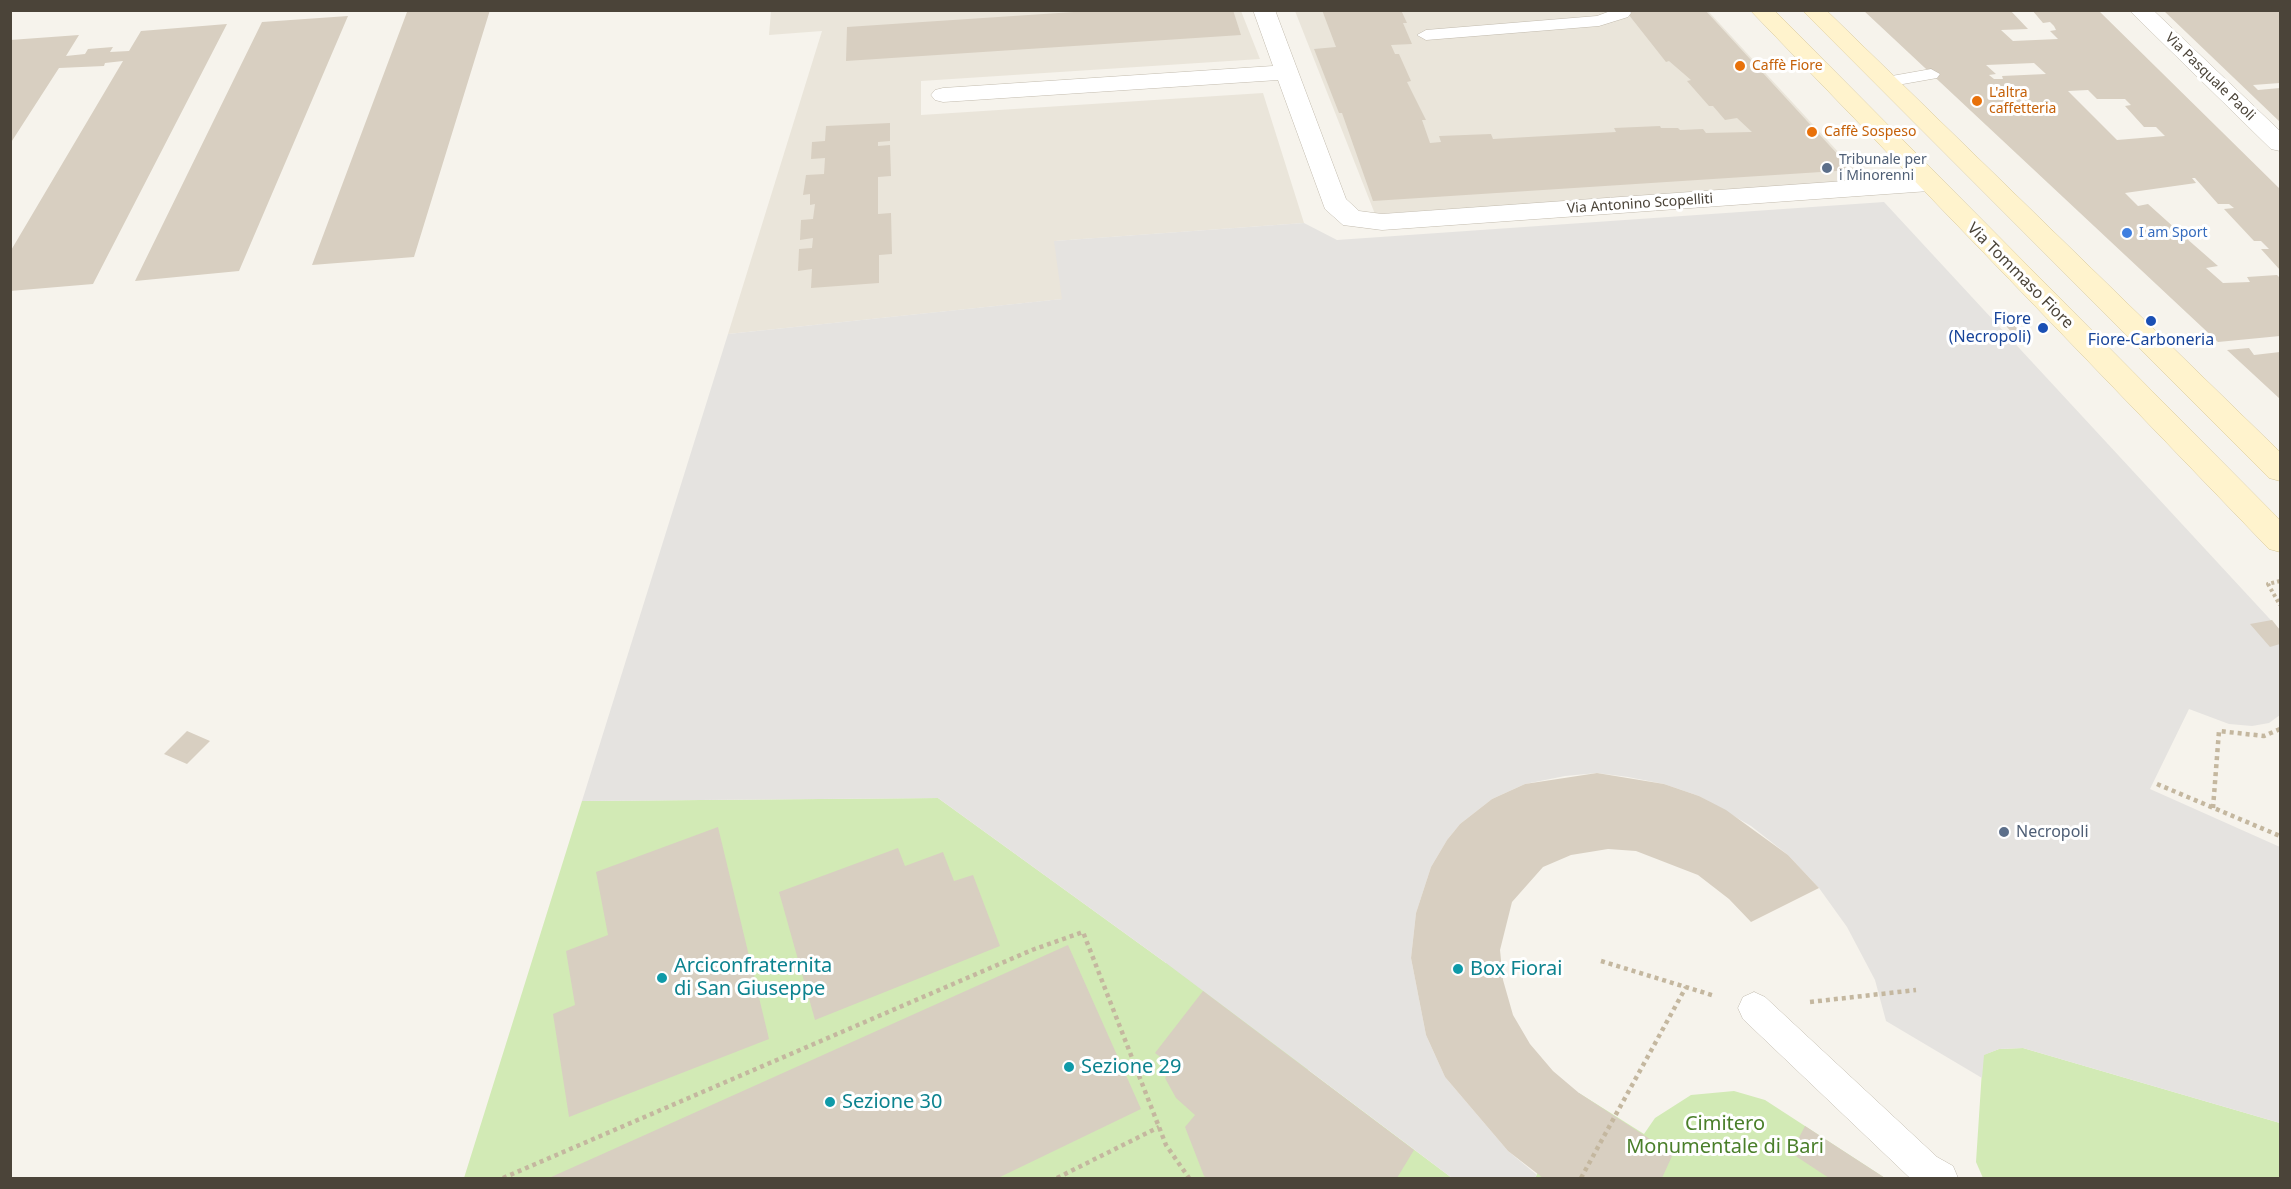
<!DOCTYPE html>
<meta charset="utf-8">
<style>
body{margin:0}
#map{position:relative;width:2291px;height:1189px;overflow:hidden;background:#f6f3ec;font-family:"Noto Sans",sans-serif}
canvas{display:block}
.frame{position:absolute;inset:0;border:12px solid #4b4439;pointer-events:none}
</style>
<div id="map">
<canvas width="2291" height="1189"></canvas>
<div class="frame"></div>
</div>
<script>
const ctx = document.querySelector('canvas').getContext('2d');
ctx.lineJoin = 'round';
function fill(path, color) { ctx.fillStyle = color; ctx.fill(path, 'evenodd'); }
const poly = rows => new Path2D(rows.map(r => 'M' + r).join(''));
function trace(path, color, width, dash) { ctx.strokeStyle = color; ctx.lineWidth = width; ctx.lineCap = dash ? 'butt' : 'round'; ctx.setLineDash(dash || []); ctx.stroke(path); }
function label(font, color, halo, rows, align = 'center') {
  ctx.font = font + ' "Noto Sans",sans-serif'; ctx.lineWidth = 6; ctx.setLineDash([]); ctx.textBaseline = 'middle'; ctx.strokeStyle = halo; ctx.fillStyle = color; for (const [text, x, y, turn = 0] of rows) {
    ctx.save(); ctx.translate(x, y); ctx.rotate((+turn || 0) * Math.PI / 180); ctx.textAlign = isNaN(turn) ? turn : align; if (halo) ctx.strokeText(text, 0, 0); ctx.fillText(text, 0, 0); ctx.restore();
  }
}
const residential = poly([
 [771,11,1241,11,1260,59,921,81,921,115,1263,93,1304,223,1055,241,1063,299,728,334,822,31,769,35],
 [1295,11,1708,11,1866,182,1375,214]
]);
const green = poly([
 [1484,537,1308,1070,1452,1178,464,1178,582,801,938,798,1166,963],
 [2023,1048,2280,1123,2280,1178,1983,1178,1976,1162,1983,1055,1999,1049],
 [1734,1091,1765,1100,1885,1178,1535,1178,1579,1093,1644,1134,1655,1118,1691,1095]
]);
const parking = poly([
 [1884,202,2280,630,2280,715,2269,723,2252,726,2229,724,2189,709,2150,789,2280,847,2280,1123,2023,1048,1999,1049,1984,1055,1982,1078,1886,1021,1875,980,1847,927,1819,888,1788,855,1751,826,1699,796,1664,784,1628,777,1597,773,1565,776,1525,784,1492,799,1460,824,1447,840,1431,867,1416,913,1411,958,1426,1035,1445,1077,1508,1151,1537,1175,1535,1178,1452,1178,1166,963,938,798,582,801,728,334,1062,299,1054,241,1304,223,1337,240]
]);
const building = poly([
 [490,10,414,257,312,265,407,12],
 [1104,10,1233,10,1241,35,846,61,847,27],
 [1322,10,1401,10,1407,23,1403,23,1412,44,1391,45,1395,54,1399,54,1411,81,1407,82,1426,120,1422,120,1430,143,1441,142,1439,136,1491,134,1493,139,1616,132,1614,128,1660,126,1661,128,1678,128,1680,130,1703,129,1706,133,1752,132,1737,118,1725,120,1713,106,1709,106,1687,81,1691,80,1669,61,1666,62,1625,10,1705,10,1852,170,1373,201,1342,113,1339,113,1314,49,1336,47],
 [1863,10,2010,10,2028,29,2001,30,2013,41,2058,39,2050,31,2056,30,2054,26,2050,22,2043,23,2032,10,2098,10,2280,189,2280,270,2261,249,2269,249,2261,241,2254,241,2224,209,2234,208,2229,204,2218,204,2195,178,2192,178,2196,183,2125,193,2138,206,2148,204,2177,230,2170,232,2179,239,2186,238,2218,266,2206,268,2223,283,2250,282,2247,277,2277,275,2280,278,2280,336,2218,342],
 [2034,63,2046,74,2002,76,2003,79,1994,79,1989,75,1996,74,1986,65],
 [2088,90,2097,99,2125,99,2131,105,2125,106,2144,127,2156,127,2165,136,2117,140,2068,91],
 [2163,10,2280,10,2280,83,2253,85,2258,90,2280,88,2280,122],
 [348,16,239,271,135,281,262,22],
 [227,24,93,284,10,291,10,252,123,61,105,63,104,66,59,68,10,144,10,40,79,35,66,56,85,54,88,49,113,47,110,52,129,51,141,31],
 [890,123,890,141,878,142,878,146,890,145,891,176,878,177,878,214,891,213,892,254,879,255,879,283,811,288,812,269,798,271,799,249,812,248,813,238,800,240,801,220,813,219,815,204,810,205,810,194,803,195,806,175,824,174,825,158,811,159,812,142,825,141,826,126],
 [2013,324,2026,338,2018,339,2006,326],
 [2249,348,2254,355,2280,352,2280,399,2227,350],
 [2272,620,2280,630,2280,644,2270,647,2250,624],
 [187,731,210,741,187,764,164,754],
 [1597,773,1664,784,1699,796,1726,810,1788,855,1819,888,1751,922,1729,899,1698,875,1636,851,1608,849,1571,855,1543,867,1512,902,1500,950,1503,980,1513,1015,1530,1044,1553,1071,1579,1093,1673,1154,1662,1178,1543,1178,1508,1151,1445,1077,1426,1035,1411,958,1416,913,1431,867,1447,840,1460,824,1492,799,1525,784],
 [718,827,769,1039,569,1117,553,1014,575,1005,566,951,608,935,596,872],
 [898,848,905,866,943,852,954,881,973,875,1000,946,815,1020,779,892],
 [1068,945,1141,1109,998,1178,549,1178],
 [1203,991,1414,1150,1397,1178,1207,1178,1204,1176,1185,1127,1195,1115,1176,1098,1165,1078,1174,1067,1155,1053],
 [1805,1126,1885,1178,1829,1178,1791,1153]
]);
const pathFar1 = poly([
 [2280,581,2268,584,2280,605]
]);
const path = poly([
 [2157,784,2280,836],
 [2213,808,2219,731,2264,736,2280,729],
 [1601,961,1715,996],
 [1810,1002,1916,990],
 [503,1178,1032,950,1083,932,1166,1145,1189,1178],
 [1057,1178,1159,1127],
 [1581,1178,1686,987]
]);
const lane = poly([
 [1613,10,1629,10,1631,13,1628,17,1599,26,1426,40,1417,35,1426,30,1597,16,1613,10],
 [1931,69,1940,74,1937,78,1886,87,1877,82,1886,77,1931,69],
 [1754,992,1765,997,1937,1157,1953,1166,1958,1178,1910,1178,1743,1019,1738,1008,1743,997,1754,992]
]);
const street = poly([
 [1253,10,1275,10,1346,199,1359,211,1382,214,1929,175,1938,177,1942,183,1938,189,1929,191,1382,230,1343,225,1325,209,1278,80,943,102,935,100,931,95,935,90,943,88,1273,66,1253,10],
 [2129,10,2153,10,2280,131,2280,151,2271,149,2129,10]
]);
const secondary = poly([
 [1750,10,1774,10,2280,520,2280,552,2269,549,1750,10],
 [1802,10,1826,10,2280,452,2280,481,2269,478,1802,10]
]);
const markers = [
 [1740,66,6,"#e8710a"],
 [1977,101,6,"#e8710a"],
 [1812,132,6,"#e8710a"],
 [1827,168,6,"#5c6f8a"],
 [2127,233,6,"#3f7fe0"],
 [2151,321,6,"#1a4fb4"],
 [2043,328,6,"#1a4fb4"],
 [2004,832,6,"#5c6f8a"],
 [1458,969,6,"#0f9aa8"],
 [662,978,6,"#0f9aa8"],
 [1069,1067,6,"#0f9aa8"],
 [830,1102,6,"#0f9aa8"]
];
const farFoodnames = [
 ["Caffè Fiore",1752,66],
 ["L'altra",1989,93],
 ["caffetteria",1989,109],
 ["Caffè Sospeso",1824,132]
];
const farStreetnames = [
 ["Via Pasquale Paoli",2210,77,44],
 ["Via Antonino Scopelliti",1640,204,-4]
];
const farServicenames = [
 ["Tribunale per",1839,160],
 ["i Minorenni",1839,176]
];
const farShopnames = [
 ["I am Sport",2139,233]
];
const streetNames = [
 ["Via Tommaso Fiore",2020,276,45]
];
const transitNames = [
 ["Fiore",2031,319],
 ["(Necropoli)",2031,337],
 ["Fiore-Carboneria",2151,340,"center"]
];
const serviceNames = [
 ["Necropoli",2016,832]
];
const nearCulturenames = [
 ["Arciconfraternita",674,966],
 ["di San Giuseppe",674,989],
 ["Box Fiorai",1470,969],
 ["Sezione 29",1081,1067],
 ["Sezione 30",842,1102]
];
const nearParknames = [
 ["Cimitero",1725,1124],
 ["Monumentale di Bari",1725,1147]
];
fill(residential, '#eae5da');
fill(green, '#d2eab5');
fill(parking, '#e5e3e0');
fill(building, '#d8cfc1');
trace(lane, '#c2bbae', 1);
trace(street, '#c2bbae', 1);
trace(secondary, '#d6c79b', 1);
trace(pathFar1, '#c4b79f', 4, [3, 3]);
trace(path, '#c4b79f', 4.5, [4, 4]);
fill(lane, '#fff');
fill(street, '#fff');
fill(secondary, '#fff3cd');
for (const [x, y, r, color] of markers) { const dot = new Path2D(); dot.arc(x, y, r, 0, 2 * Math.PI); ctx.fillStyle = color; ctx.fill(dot); trace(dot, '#fff', 2); }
label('14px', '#c56008', '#fff', farFoodnames, 'left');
label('14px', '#4b4439', '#fff', farStreetnames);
label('14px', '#4e5e75', '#fff', farServicenames, 'left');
label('14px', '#366cbe', '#fff', farShopnames, 'left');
label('16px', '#4b4439', '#fff', streetNames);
label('16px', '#164399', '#fff', transitNames, 'right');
label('16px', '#4e5e75', '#fff', serviceNames, 'left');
label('20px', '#0d838f', '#fff', nearCulturenames, 'left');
label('20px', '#4a7f2a', '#fff', nearParknames);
</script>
